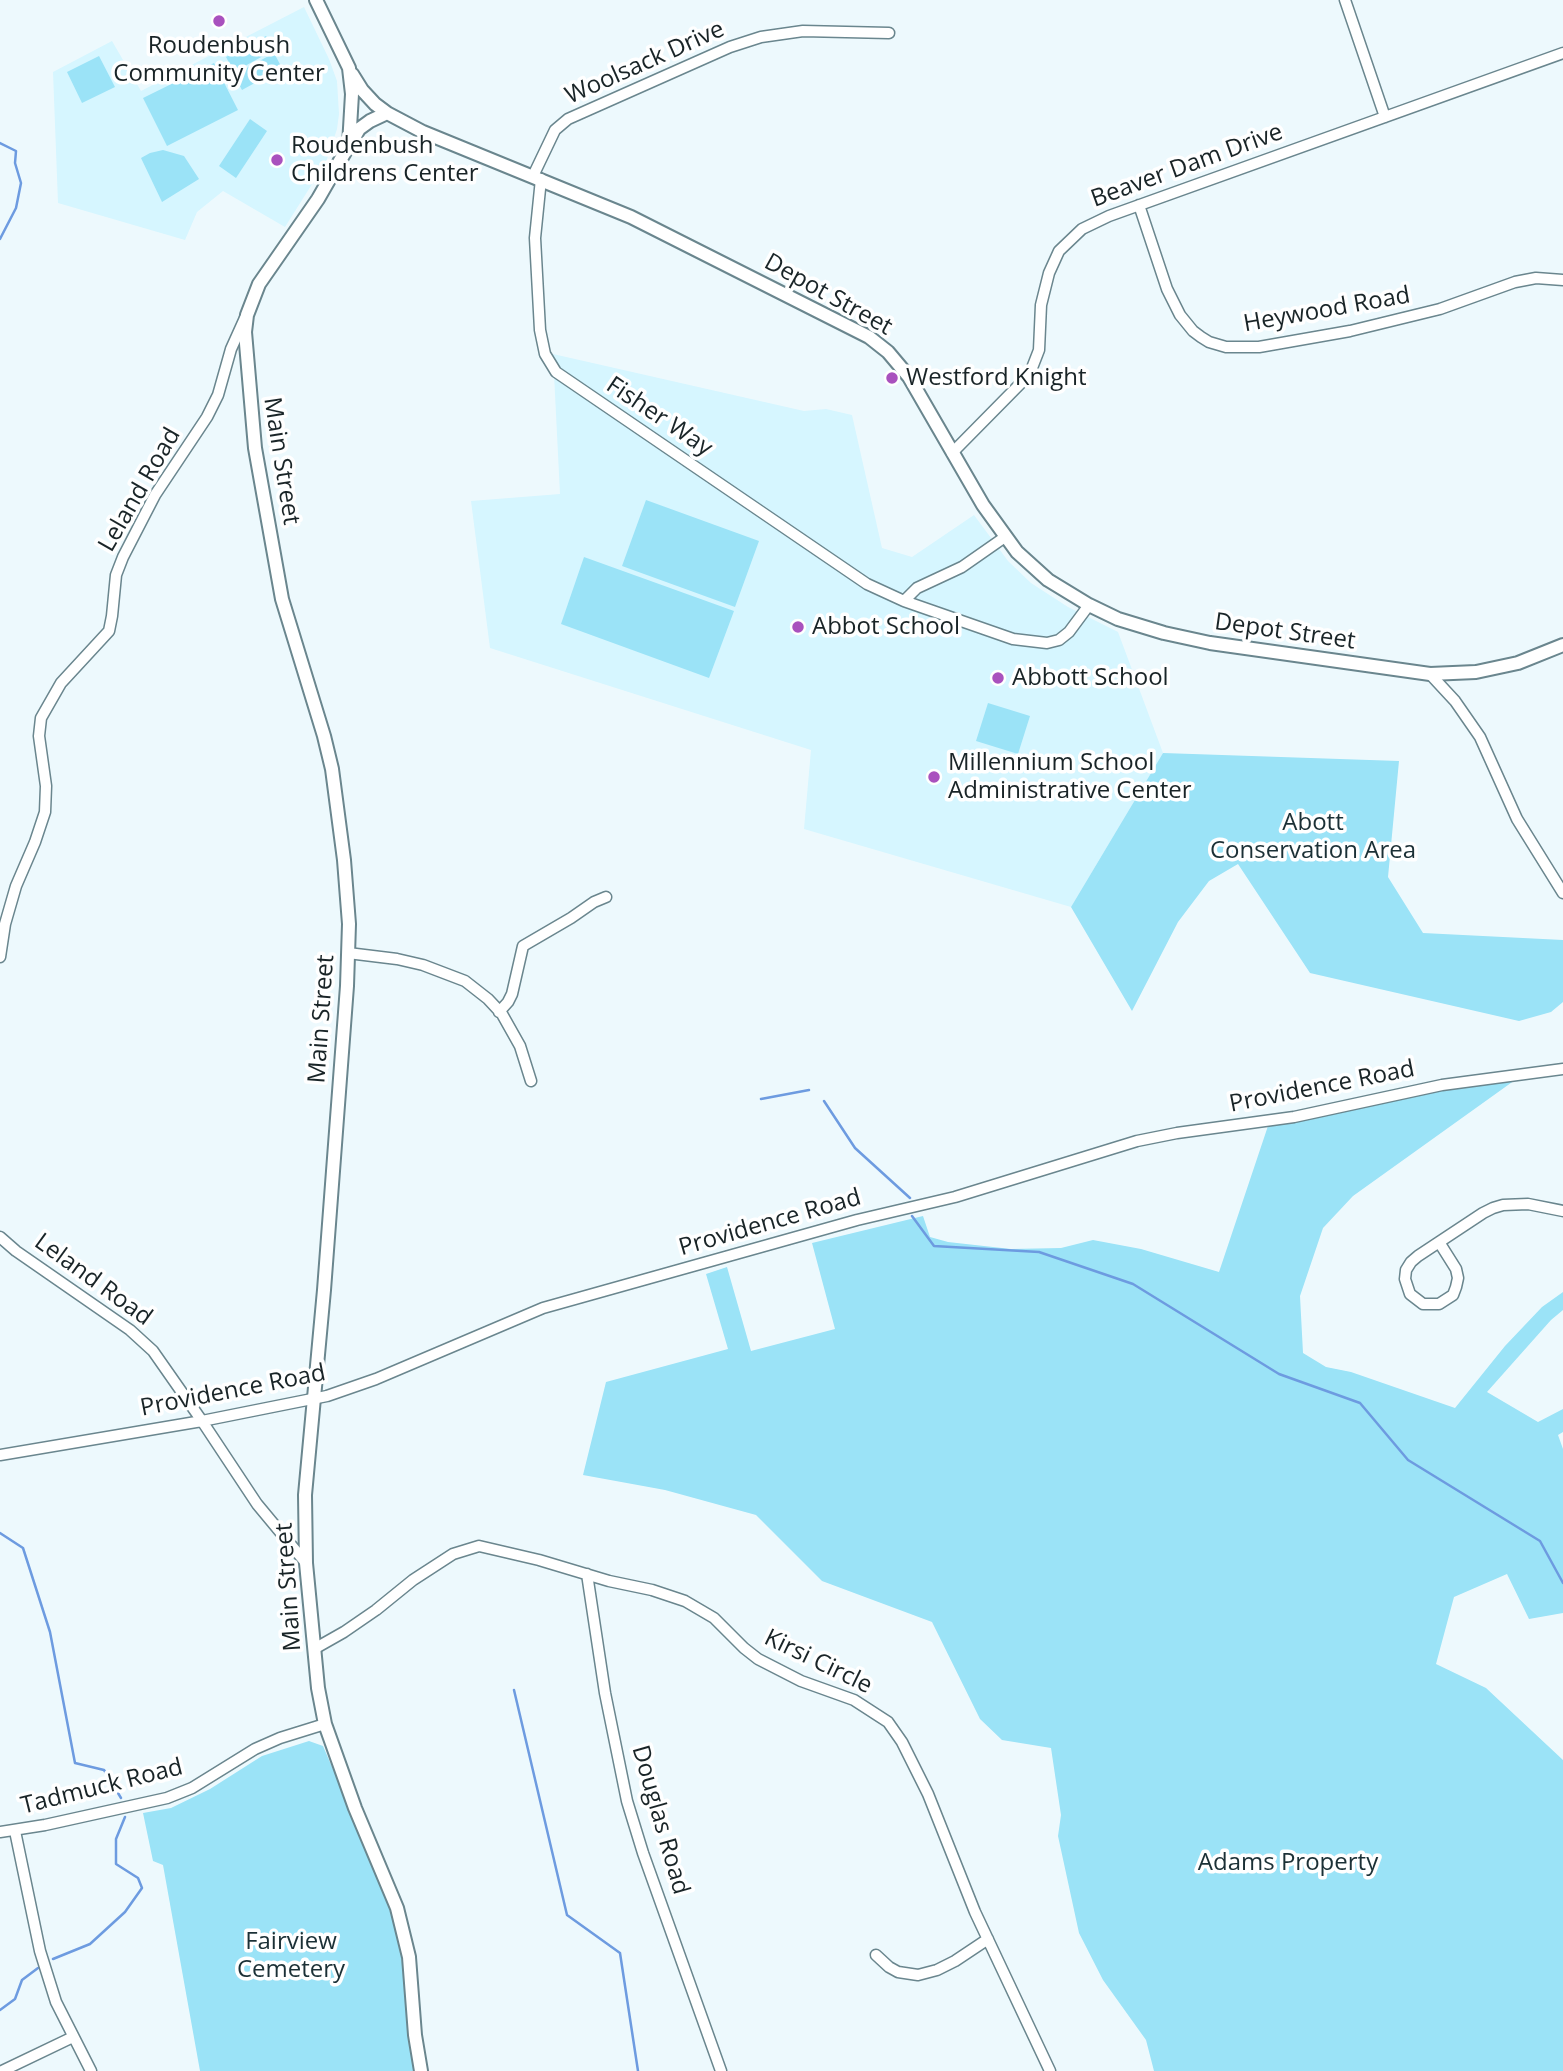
<!DOCTYPE html>
<style>
body{margin:0}
canvas{display:block;background:#edf9fd}
</style>
<canvas width="1563" height="2071"></canvas>
<script>
const ctx = document.querySelector('canvas').getContext('2d');
ctx.lineJoin = 'round';
function fill(path, color) { ctx.fillStyle = color; ctx.fill(path, 'evenodd'); }
const poly = rows => new Path2D(rows.map(r => 'M' + r).join(''));
function trace(path, color, width, dash) { ctx.strokeStyle = color; ctx.lineWidth = width; ctx.lineCap = dash ? 'butt' : 'round'; ctx.setLineDash(dash || []); ctx.stroke(path); }
function label(font, color, halo, rows, align = 'center') {
  ctx.font = font + ' "Open Sans",sans-serif'; ctx.lineWidth = 7; ctx.setLineDash([]); ctx.textBaseline = 'middle'; ctx.strokeStyle = halo; ctx.fillStyle = color; for (const [text, x, y, turn = 0] of rows) {
    ctx.save(); ctx.translate(x, y); ctx.rotate((+turn || 0) * Math.PI / 180); ctx.textAlign = isNaN(turn) ? turn : align; if (halo) ctx.strokeText(text, 0, 0); ctx.fillText(text, 0, 0); ctx.restore();
  }
}
const built = poly([
 [304,7,329,59,337,81,339,114,337,129,326,162,285,227,223,191,197,212,185,240,58,203,53,72,112,41,141,91],
 [553,354,804,411,826,409,852,415,882,548,912,557,974,515,1008,561,1031,583,1068,607,1118,632,1163,753,1071,907,804,829,811,750,490,648,471,501,560,494]
]);
const green = poly([
 [266,36,274,50,234,72,226,57],
 [274,53,282,68,242,90,234,75],
 [99,56,115,87,82,103,67,72],
 [214,63,238,110,167,146,143,98],
 [250,119,267,131,236,178,219,166],
 [163,150,184,156,199,179,162,202,141,158,150,153],
 [646,500,759,541,735,607,622,566],
 [584,557,734,611,709,678,561,624],
 [988,703,1030,716,1018,754,976,741],
 [1163,753,1399,761,1388,877,1423,933,1563,940,1563,1002,1551,1012,1519,1021,1310,973,1238,864,1209,881,1178,922,1132,1011,1071,907],
 [1522,1075,1353,1196,1323,1228,1300,1296,1303,1353,1326,1367,1351,1372,1455,1408,1505,1346,1542,1307,1563,1292,1563,1310,1551,1320,1487,1392,1538,1422,1563,1409,1563,1432,1558,1435,1563,1449,1563,1613,1529,1619,1507,1574,1454,1597,1436,1664,1486,1688,1563,1760,1563,2071,1154,2071,1146,2040,1103,1980,1079,1933,1058,1836,1061,1815,1051,1748,1002,1740,980,1719,932,1622,822,1581,756,1515,665,1490,583,1475,606,1382,728,1349,706,1274,727,1267,751,1351,835,1329,812,1243,923,1216,930,1237,948,1242,1011,1249,1061,1248,1093,1240,1141,1249,1219,1272,1270,1120],
 [309,1741,323,1746,386,1892,399,1940,416,2071,200,2071,163,1865,153,1861,143,1813,171,1808,210,1789,262,1756]
]);
const stream = poly([
 [0,143,16,151,15,163,21,183,16,208,0,239],
 [761,1099,809,1090],
 [824,1101,855,1148,910,1198],
 [912,1216,934,1246,1039,1252,1133,1284,1279,1374,1360,1403,1408,1460,1540,1541,1563,1583],
 [0,1533,23,1548,50,1632,75,1763,104,1770,121,1798],
 [514,1690,567,1915,620,1953,638,2071],
 [53,1959,90,1944,125,1912,142,1888,138,1878,116,1864,116,1839,125,1817],
 [0,2010,15,1999,22,1980,38,1968]
]);
const minor = poly([
 [1345,0,1385,117],
 [533,176,555,130,568,119,730,47,761,37,803,31,889,33],
 [541,179,535,238,540,330,545,354,556,372,867,584,904,601,917,588,962,567,1005,537],
 [1139,205,1167,289,1180,315,1193,331,1201,337,1209,342,1226,347,1259,347,1350,331,1440,309,1515,282,1536,278,1563,280],
 [952,453,1021,383,1032,368,1039,350,1041,305,1049,273,1059,251,1082,229,1109,216,1563,53],
 [904,601,1013,639,1047,643,1059,640,1069,632,1089,605],
 [1430,674,1455,701,1480,737,1517,819,1563,893],
 [348,953,397,959,423,965,465,981,488,999,502,1014,520,1046,531,1081],
 [0,957,5,924,16,886,35,842,45,812,46,786,39,736,41,718,61,683,109,631,112,616,116,575,123,557,155,495,207,417,218,395,231,349,245,318],
 [499,1012,508,1002,512,994,523,946,571,918,594,902,606,897],
 [0,1237,16,1251,130,1330,153,1351,202,1421,257,1504,306,1563],
 [1439,1242,1456,1269,1458,1278,1456,1287,1453,1295,1439,1304,1423,1304,1410,1294,1405,1279,1406,1270,1411,1262,1418,1256,1483,1213,1493,1208,1503,1205,1528,1204,1563,1211],
 [0,1455,202,1421,327,1396,376,1379,543,1308,857,1220,955,1197,1137,1141,1177,1133,1294,1117,1442,1085,1563,1069],
 [587,1574,605,1693,627,1801,643,1853,721,2071],
 [314,1649,344,1632,376,1610,413,1580,453,1554,479,1546,539,1560,609,1581,652,1590,685,1601,714,1618,744,1648,758,1659,801,1681,854,1700,888,1722,902,1742,928,1794,975,1912,1050,2071],
 [15,1831,40,1951,56,2002,91,2071],
 [0,1832,45,1825,167,1798,192,1788,255,1749,280,1738,325,1724],
 [876,1955,889,1967,898,1972,918,1975,937,1970,955,1961,988,1939],
 [2,2071,73,2037]
]);
const major = poly([
 [316,0,349,68,352,94,349,145,318,199,259,284,247,315,245,332,255,448,282,599,324,736,332,769,344,860,349,924,347,986,324,1290,305,1495,306,1563,318,1688,325,1724,355,1808,397,1908,409,1957,415,2035,421,2071],
 [352,74,362,90,375,104,387,113],
 [351,143,359,129,370,121,387,113,423,132,631,217,869,337,888,352,909,377,983,505,1017,552,1048,580,1089,605,1118,619,1164,633,1210,643,1430,674,1476,672,1518,663,1563,645]
]);
const markers = [
 [219,21,7,"#a951be"],
 [277,160,7,"#a951be"],
 [892,378,7,"#a951be"],
 [798,627,7,"#a951be"],
 [998,678,7,"#a951be"],
 [934,777,7,"#a951be"]
];
const poiNames = [
 ["Roudenbush",219,46,"center"],
 ["Community Center",219,74,"center"],
 ["Roudenbush",291,146],
 ["Childrens Center",291,174],
 ["Westford Knight",906,378],
 ["Abbot School",812,627],
 ["Abbott School",1012,678],
 ["Millennium School",948,763],
 ["Administrative Center",948,791]
];
const streetNames = [
 ["Woolsack Drive",645,63,-24],
 ["Beaver Dam Drive",1187,166,-20],
 ["Depot Street",828,295,29],
 ["Heywood Road",1327,310,-10],
 ["Fisher Way",659,417,34],
 ["Main Street",281,461,81],
 ["Leland Road",140,490,-60],
 ["Depot Street",1285,632,8],
 ["Main Street",322,1019,-86],
 ["Providence Road",1322,1087,-11],
 ["Providence Road",770,1223,-16],
 ["Leland Road",93,1280,36],
 ["Providence Road",233,1391,-11],
 ["Main Street",289,1587,-94],
 ["Kirsi Circle",818,1662,26],
 ["Tadmuck Road",102,1787,-14],
 ["Douglas Road",660,1820,74]
];
const parkNames = [
 ["Abott",1313,823],
 ["Conservation Area",1313,851],
 ["Adams Property",1288,1863],
 ["Fairview",291,1942],
 ["Cemetery",291,1970]
];
fill(built, '#d6f6ff');
fill(green, '#9be3f7');
trace(stream, '#6d9be0', 2.5);
trace(minor, '#6a868e', 13);
trace(major, '#6a868e', 16);
trace(minor, '#fff', 10);
trace(major, '#fff', 12);
for (const [x, y, r, color] of markers) { const dot = new Path2D(); dot.arc(x, y, r, 0, 2 * Math.PI); ctx.fillStyle = color; ctx.fill(dot); trace(dot, '#fff', 2.5); }
label('24px', '#192427', '#fff', poiNames, 'left');
label('24px', '#192427', '#fff', streetNames);
label('24px', '#1b3036', '#fff', parkNames);
</script>
